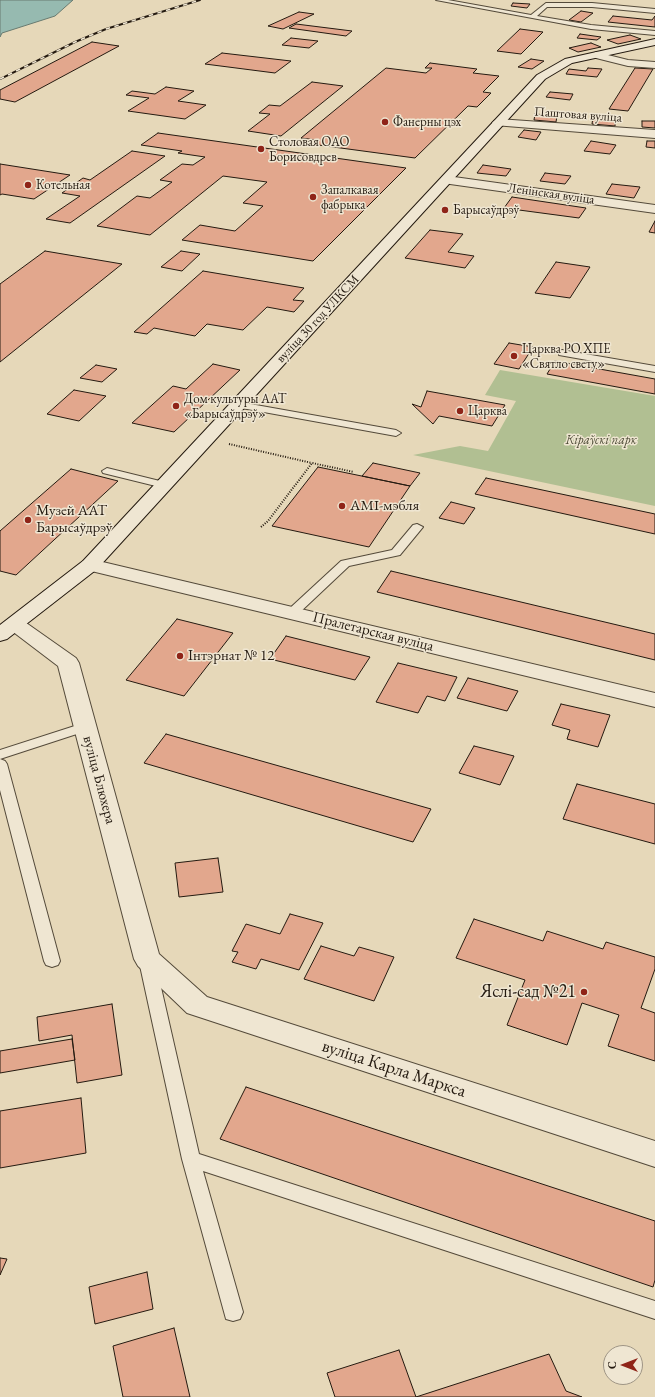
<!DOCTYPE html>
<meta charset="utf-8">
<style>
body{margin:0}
#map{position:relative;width:655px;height:1397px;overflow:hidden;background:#e6d8b9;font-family:"EB Garamond",serif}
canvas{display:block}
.north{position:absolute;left:603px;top:1345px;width:40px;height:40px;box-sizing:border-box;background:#efe6d2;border:1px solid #9e9484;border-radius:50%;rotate:270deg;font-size:11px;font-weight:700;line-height:16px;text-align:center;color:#241a10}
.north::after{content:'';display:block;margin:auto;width:14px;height:18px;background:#8f2418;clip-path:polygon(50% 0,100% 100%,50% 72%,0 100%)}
</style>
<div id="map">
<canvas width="655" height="1397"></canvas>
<div class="north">С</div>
</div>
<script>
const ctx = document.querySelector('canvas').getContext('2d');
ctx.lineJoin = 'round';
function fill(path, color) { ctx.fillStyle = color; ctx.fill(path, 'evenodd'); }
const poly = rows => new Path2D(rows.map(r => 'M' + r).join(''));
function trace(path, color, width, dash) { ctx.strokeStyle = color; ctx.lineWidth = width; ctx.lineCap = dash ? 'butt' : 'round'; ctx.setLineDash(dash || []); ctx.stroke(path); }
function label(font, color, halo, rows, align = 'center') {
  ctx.font = font + ' "EB Garamond",serif'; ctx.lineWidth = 3; ctx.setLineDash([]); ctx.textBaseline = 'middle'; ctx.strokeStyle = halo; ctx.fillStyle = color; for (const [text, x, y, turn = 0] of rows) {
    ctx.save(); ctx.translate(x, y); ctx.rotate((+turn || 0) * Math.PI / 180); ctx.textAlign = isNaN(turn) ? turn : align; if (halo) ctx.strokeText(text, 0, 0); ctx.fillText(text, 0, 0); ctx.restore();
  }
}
const green = poly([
 [500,370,655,396,655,506,413,455,460,446,488,451,516,401,485,395]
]);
const water = poly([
 [0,0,73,0,55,16,2,33,0,37,0,0]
]);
const building = poly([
 [513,3,530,4,527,8,511,6,513,3],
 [581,11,593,13,581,22,569,20,581,11],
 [299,12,314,14,283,29,268,26,299,12],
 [613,16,652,20,655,16,655,27,608,22,613,16],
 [296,24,352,31,346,36,289,28,296,24],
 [520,29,543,32,521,54,497,51,520,29],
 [580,34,601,37,597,40,577,38,580,34],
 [630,35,641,39,618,44,607,40,630,35],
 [291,38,318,41,309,48,282,45,291,38],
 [92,42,119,46,15,102,0,99,0,90,92,42],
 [591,43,601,47,578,52,569,48,591,43],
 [222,53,291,61,275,73,205,64,222,53],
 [531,59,544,61,532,69,518,67,531,59],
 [430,63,477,69,473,73,499,76,483,92,491,93,477,107,468,106,415,158,311,144,316,140,301,138,386,68,426,73,432,68,425,68,430,63],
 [588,68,602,69,597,77,566,74,569,69,586,71,588,68],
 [635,68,653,69,628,111,609,109,635,68],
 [312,82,343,86,281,136,248,131,270,114,259,113,269,105,280,106,312,82],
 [166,87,194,91,178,101,206,105,185,119,128,111,149,98,126,95,132,91,155,94,166,87],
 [550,92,573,94,570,100,546,97,550,92],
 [535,114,557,116,556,122,534,120,535,114],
 [593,117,616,119,615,126,592,124,593,117],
 [642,121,655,121,655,128,642,127,642,121],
 [524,130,541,132,536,140,518,137,524,130],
 [158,133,406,168,313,261,182,240,200,225,235,231,263,206,243,203,267,182,223,176,150,235,97,226,137,196,150,198,172,182,160,180,182,164,193,165,205,157,178,153,182,151,141,145,158,133],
 [591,141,616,145,610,154,584,151,591,141],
 [647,141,655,141,655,148,646,147,647,141],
 [132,151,165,156,70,223,46,219,80,196,62,193,83,178,90,180,132,151],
 [0,164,70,175,34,199,2,194,0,195,0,164],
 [483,165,511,169,506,176,477,173,483,165],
 [545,173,571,176,565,184,540,181,545,173],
 [612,184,640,187,634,198,606,194,612,184],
 [512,197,586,208,579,218,504,208,512,197],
 [655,221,655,233,649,232,655,221],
 [430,230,463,234,448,252,474,256,465,268,405,258,430,230],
 [45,251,122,264,0,362,0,284,45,251],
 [181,251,200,254,182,271,161,267,181,251],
 [556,262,590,267,570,298,535,293,556,262],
 [203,271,304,288,293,300,304,301,294,312,267,307,243,330,207,324,195,336,154,328,147,334,134,332,203,271],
 [509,343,533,347,519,369,494,364,509,343],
 [555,361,655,379,655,394,547,374,555,361],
 [213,364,240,370,174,432,132,423,173,386,186,389,213,364],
 [96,365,117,369,102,382,80,378,96,365],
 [74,390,106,396,79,421,47,414,74,390],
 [427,391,505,405,492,426,439,416,433,424,412,404,421,407,427,391],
 [373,463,420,473,410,486,362,476,373,463],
 [318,467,410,486,369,547,272,526,318,467],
 [71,469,118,481,16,575,0,571,0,531,71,469],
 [486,478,655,514,655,534,475,494,486,478],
 [451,502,475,508,464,524,439,518,451,502],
 [391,571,655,634,655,660,377,592,391,571],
 [177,619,233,633,184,696,126,680,177,619],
 [286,636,370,657,355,680,270,659,286,636],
 [398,663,457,677,445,701,427,696,418,713,376,702,398,663],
 [468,678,518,691,507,711,457,698,468,678],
 [561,704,610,715,598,747,567,739,570,730,552,725,561,704],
 [166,734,431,809,413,842,144,763,166,734],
 [474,746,514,756,500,785,459,773,474,746],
 [577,784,655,804,655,844,563,819,577,784],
 [218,858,223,892,179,897,175,863,218,858],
 [290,914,323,923,299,970,261,959,256,969,232,962,238,952,232,951,246,924,280,934,290,914],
 [474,919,543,941,547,931,603,949,606,942,655,957,655,969,641,1008,655,1013,655,1061,608,1046,619,1015,582,1003,567,1045,507,1025,525,980,456,958,474,919],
 [321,946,354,956,359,947,394,957,374,1001,304,979,321,946],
 [112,1004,122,1075,77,1083,72,1035,39,1041,37,1017,112,1004],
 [72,1039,75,1060,0,1073,0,1051,72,1039],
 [246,1087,655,1221,655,1280,653,1287,220,1139,246,1087],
 [81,1098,86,1153,0,1168,0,1111,81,1098],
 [0,1258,7,1259,0,1275,0,1258],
 [147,1272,153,1309,95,1324,89,1287,147,1272],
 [174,1328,190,1397,123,1397,113,1346,174,1328],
 [399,1350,416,1397,549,1354,566,1391,582,1397,335,1397,327,1373,399,1350]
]);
const path = poly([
 [229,444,312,463],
 [261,527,268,521,312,463,354,472]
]);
const lane = poly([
 [436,0,448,0,531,15,546,3,592,3,655,9,655,13,592,7,547,7,537,16,591,25,655,31,655,35,591,29,436,0],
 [562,350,655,366,655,372,559,355,559,351,562,350],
 [239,402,396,430,401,433,396,436,236,407,234,405,239,402],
 [107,468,168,483,169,485,164,488,103,473,102,471,107,468],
 [417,524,423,527,400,555,349,566,297,615,289,615,287,612,289,609,341,561,392,550,413,525,417,524],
 [84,723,89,724,91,727,89,730,0,759,5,761,7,764,60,961,58,965,52,967,46,965,44,961,0,790,0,750,84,723],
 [147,955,153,957,155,961,199,1154,655,1301,655,1319,203,1171,243,1312,240,1319,233,1321,226,1319,182,1159,139,961,141,957,147,955]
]);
const street = poly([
 [596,52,628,60,655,62,655,68,628,66,592,57,591,55,596,52],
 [498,119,655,130,655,138,494,125,492,123,494,121,498,119],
 [447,176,655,205,655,213,443,183,441,180,443,177,447,176],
 [90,559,655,693,655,707,83,569,80,565,83,561,90,559],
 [15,618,22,620,76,658,79,663,159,954,207,997,655,1141,655,1167,187,1013,138,966,134,959,58,666,8,628,5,624,8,620,15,618]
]);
const secondary = poly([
 [655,39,655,45,572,63,545,79,97,569,7,639,0,641,0,625,83,561,537,75,565,59,655,39]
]);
const rail = poly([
 [0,79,75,42,106,29,200,0]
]);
const markers = [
 [385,122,4,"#8f2418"],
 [261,149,4,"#8f2418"],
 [28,185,4,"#8f2418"],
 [313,197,4,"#8f2418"],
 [445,210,4,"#8f2418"],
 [514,356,4,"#8f2418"],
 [176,406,4,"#8f2418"],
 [460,411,4,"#8f2418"],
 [342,506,4,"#8f2418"],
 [28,520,4,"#8f2418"],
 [180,656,4,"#8f2418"],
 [584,992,4,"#8f2418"]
];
const farStreetnames = [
 ["Паштовая вуліца",578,115,4],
 ["Ленінская вуліца",551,194,8],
 ["вуліца 30 год УЛКСМ",318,319,-47]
];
const farPoinames = [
 ["Фанерны цэх",393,122],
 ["Столовая ОАО",269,142],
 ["Борисовдрев",269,157],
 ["Котельная",36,185],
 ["Запалкавая",321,190],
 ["фабрыка",321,205],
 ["Барысаўдрэў",453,210],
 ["Царква РО ХПЕ",522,349],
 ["«Святло свету»",522,364],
 ["Дом культуры ААТ",184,399],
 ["«Барысаўдрэў»",184,414],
 ["Царква",468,411]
];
const farParknames = [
 ["Кіраўскі парк",601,440]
];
const poiNames = [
 ["AMI-мэбля",350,506],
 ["Музей ААТ",36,511],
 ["Барысаўдрэў",36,528],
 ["Інтэрнат № 12",188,656]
];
const streetNames = [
 ["Пралетарская вуліца",373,632,14],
 ["вуліца Блюхера",99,780,75]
];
const nearPoinames = [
 ["Яслі-сад №21",576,992]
];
const nearStreetnames = [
 ["вуліца Карла Маркса",394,1069,18]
];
fill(green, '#b1bf92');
fill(water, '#96bab0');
trace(water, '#687a70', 1);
fill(building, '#e2a78d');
trace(building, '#241a10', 1);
trace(lane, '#544a3a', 2);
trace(street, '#544a3a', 2);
trace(secondary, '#241a10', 2);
trace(path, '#241a10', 2, [1, 1.5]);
fill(lane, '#efe6d2');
fill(street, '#efe6d2');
fill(secondary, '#efe6d2');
trace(rail, '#241a10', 2);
trace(rail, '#efe6d2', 1.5, [4.5]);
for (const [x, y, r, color] of markers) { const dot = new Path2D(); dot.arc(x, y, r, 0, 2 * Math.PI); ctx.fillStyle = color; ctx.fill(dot); trace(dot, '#efe6d2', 1.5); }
label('13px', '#241a10', '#efe6d2', farStreetnames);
label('13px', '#241a10', '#efe6d2', farPoinames, 'left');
label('italic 13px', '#4e4c37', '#efe6d2', farParknames);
label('15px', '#241a10', '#efe6d2', poiNames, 'left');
label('15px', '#241a10', '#efe6d2', streetNames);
label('18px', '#241a10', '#efe6d2', nearPoinames, 'right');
label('18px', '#241a10', '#efe6d2', nearStreetnames);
</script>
